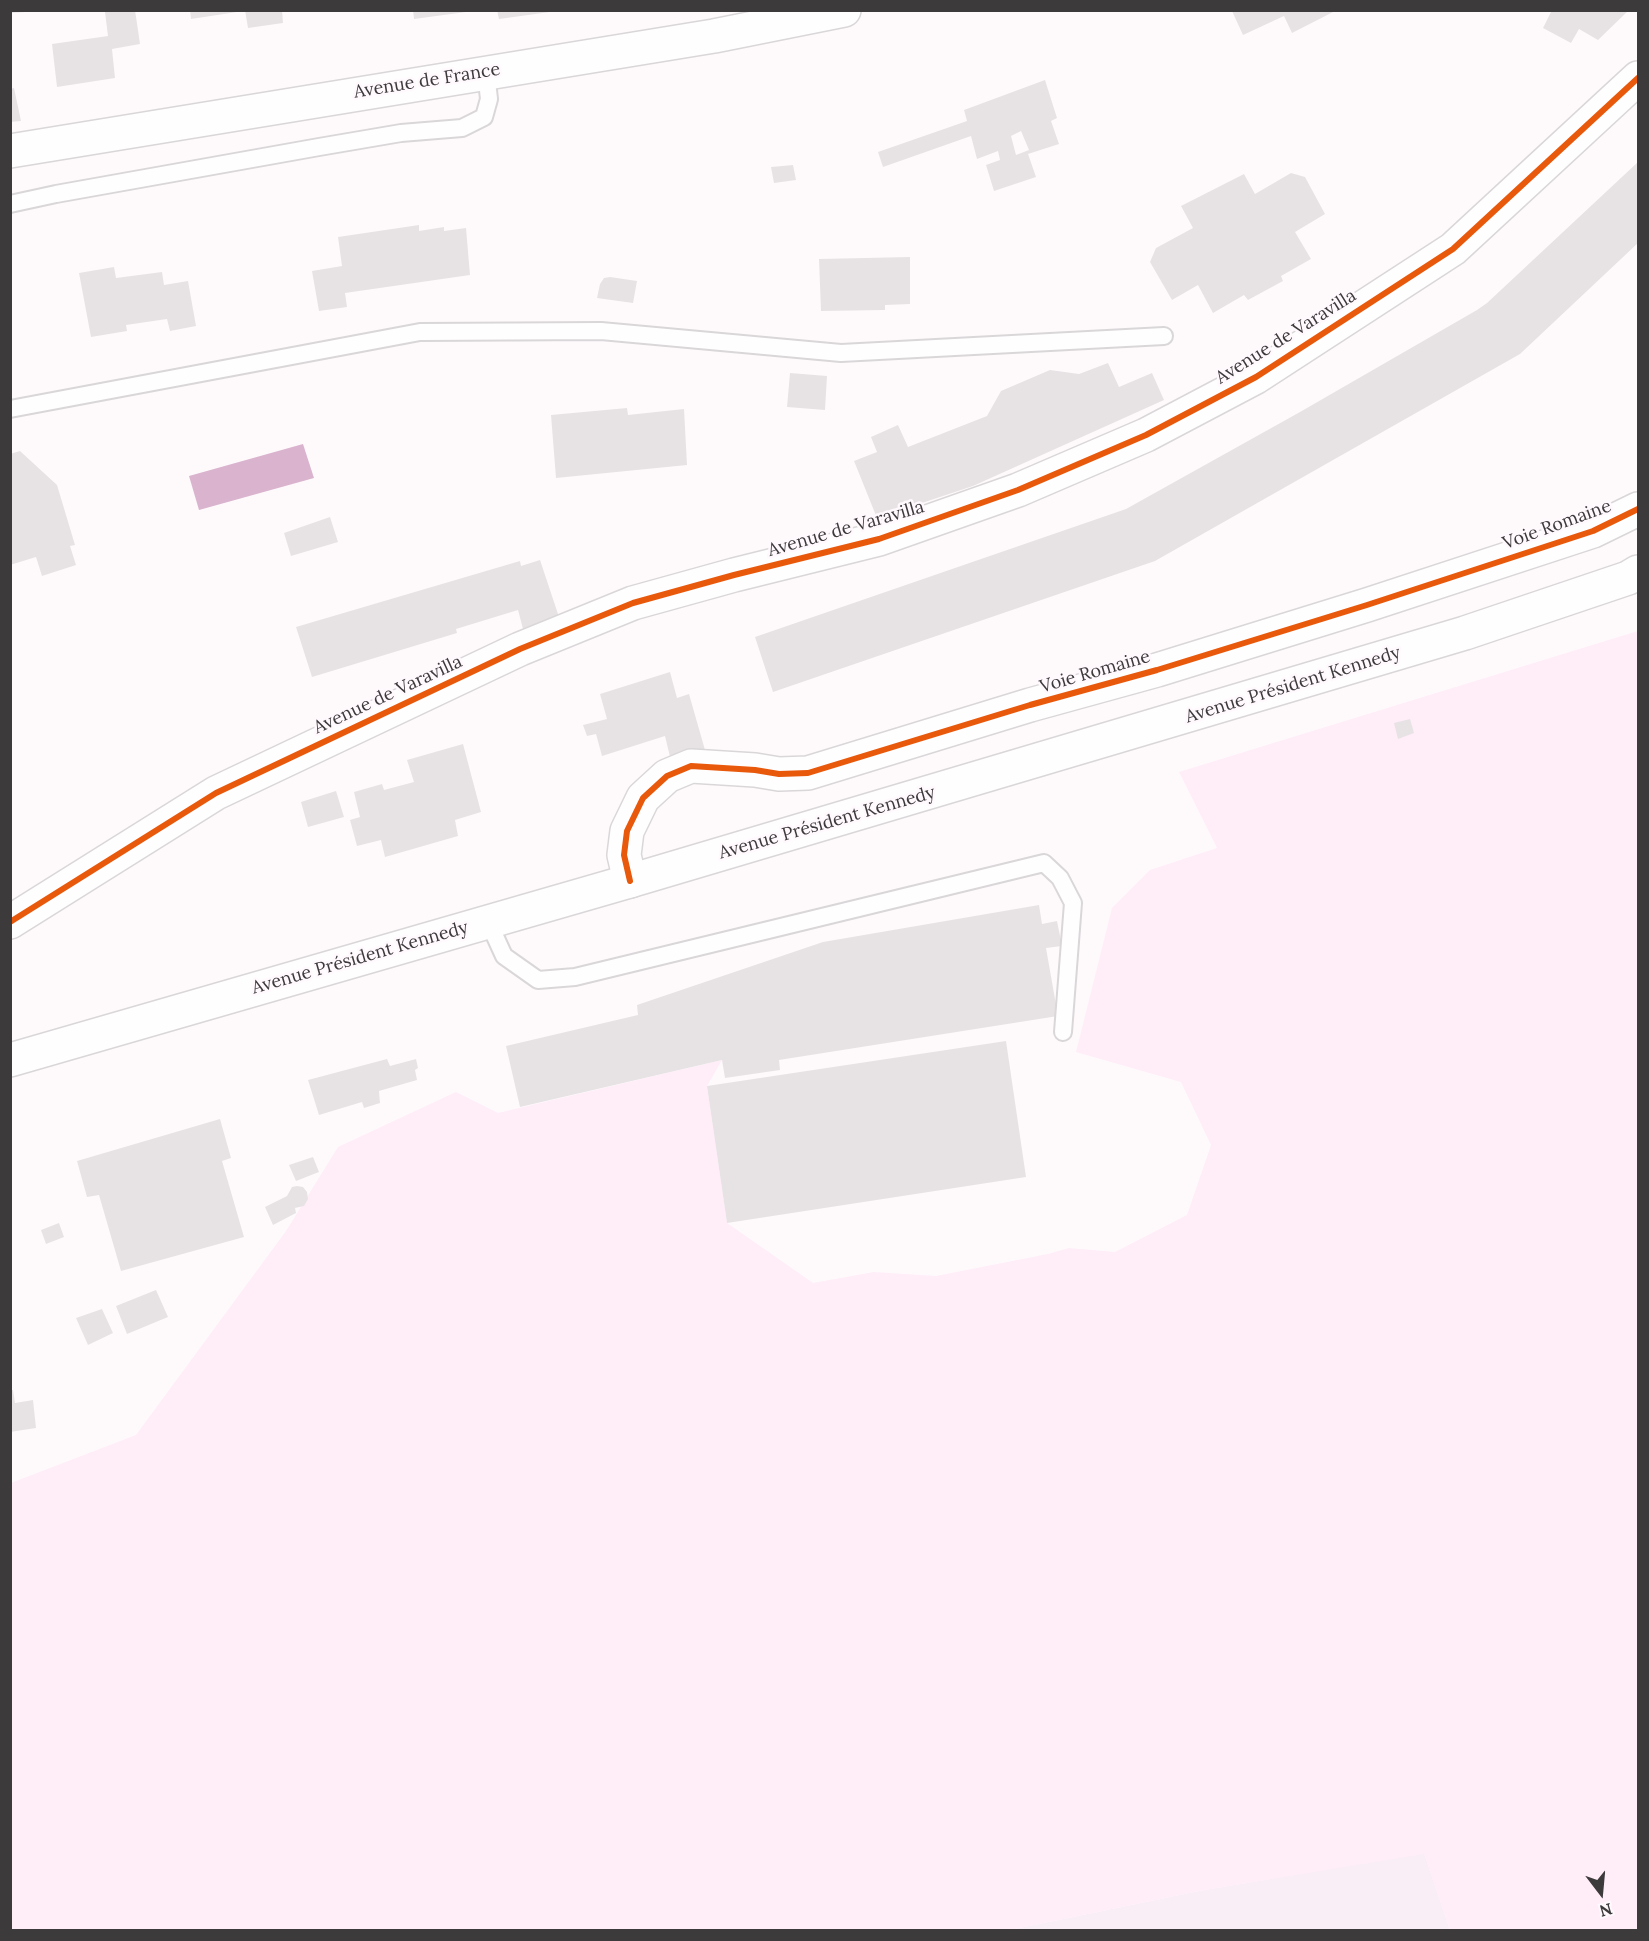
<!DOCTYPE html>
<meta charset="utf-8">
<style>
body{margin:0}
#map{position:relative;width:1649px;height:1941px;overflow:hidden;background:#fefafc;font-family:Lora,serif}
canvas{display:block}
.frame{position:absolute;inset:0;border:12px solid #3d3a3c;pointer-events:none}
.north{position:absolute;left:1571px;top:1863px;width:60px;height:60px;-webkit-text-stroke:4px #fff9fd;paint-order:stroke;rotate:164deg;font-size:16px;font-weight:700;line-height:24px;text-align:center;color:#3d3a3c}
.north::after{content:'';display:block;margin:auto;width:21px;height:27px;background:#3d3a3c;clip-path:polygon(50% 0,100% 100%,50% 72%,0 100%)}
</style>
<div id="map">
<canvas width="1649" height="1941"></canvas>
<div class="frame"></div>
<div class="north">N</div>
</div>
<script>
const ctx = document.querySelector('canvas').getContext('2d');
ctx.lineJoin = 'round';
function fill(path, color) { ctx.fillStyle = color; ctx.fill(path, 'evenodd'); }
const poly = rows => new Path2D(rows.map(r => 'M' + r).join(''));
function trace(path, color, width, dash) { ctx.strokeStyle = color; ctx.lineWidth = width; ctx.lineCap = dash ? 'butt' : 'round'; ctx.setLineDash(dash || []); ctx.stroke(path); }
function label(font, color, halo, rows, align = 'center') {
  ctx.font = font + ' Lora,serif'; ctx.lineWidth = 5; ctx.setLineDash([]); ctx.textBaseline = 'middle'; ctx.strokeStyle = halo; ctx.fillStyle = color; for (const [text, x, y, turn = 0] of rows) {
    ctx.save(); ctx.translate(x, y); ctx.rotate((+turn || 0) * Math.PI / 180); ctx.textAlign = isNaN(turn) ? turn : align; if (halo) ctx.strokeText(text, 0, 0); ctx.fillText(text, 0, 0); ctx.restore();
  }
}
const built = poly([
 [1424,1853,1450,1930,1010,1930,1199,1891]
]);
const green = poly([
 [1638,631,1638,1930,1450,1930,1424,1854,1199,1891,1010,1930,11,1930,11,1483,136,1435,286,1231,338,1147,456,1092,498,1113,722,1060,707,1086,727,1223,813,1283,874,1272,936,1276,1048,1254,1069,1248,1115,1252,1187,1215,1211,1145,1181,1082,1076,1052,1112,908,1150,870,1217,848,1179,772]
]);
const water = poly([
 [303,444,314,478,199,510,189,476]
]);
const building = poly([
 [10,10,26,10,26,12,10,13],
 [117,10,135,10,140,44,112,49,115,78,57,87,52,44,108,36,105,12],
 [190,10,237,10,237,12,191,19],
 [245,10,282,10,283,23,248,28],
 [413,10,466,10,466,12,414,19],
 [497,10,550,10,550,12,499,19],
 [1233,10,1337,10,1292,33,1284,16,1243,35,1232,11],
 [1552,10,1629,10,1598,40,1579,29,1571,43,1543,28],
 [1045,80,1057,118,1051,121,1059,144,1028,154,1036,177,994,191,986,165,1000,160,998,151,977,159,971,136,883,167,878,152,967,121,964,110],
 [1021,131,1029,150,1016,155,1011,136],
 [14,88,21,121,10,122,10,89],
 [1638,162,1638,243,1520,354,1155,561,773,692,755,637,1126,509,1300,412,1477,310,1487,303],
 [793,165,796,180,774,183,771,167],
 [1291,173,1305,177,1325,214,1295,232,1311,259,1281,276,1283,281,1248,300,1244,295,1213,313,1198,285,1172,300,1150,262,1156,248,1193,228,1181,206,1244,174,1255,194],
 [419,225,419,231,444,227,444,231,466,228,470,275,345,293,347,307,319,311,312,271,342,266,338,237],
 [910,257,910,304,885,305,885,310,821,311,819,259],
 [114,267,116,278,162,272,164,285,188,281,196,326,170,331,167,319,126,325,127,331,91,337,79,273],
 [610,277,637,281,633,303,597,298,600,284,604,278],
 [1108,363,1119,387,1152,373,1164,400,973,486,877,518,854,461,877,452,871,437,898,425,908,447,987,416,1001,391,1050,370,1079,374],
 [790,373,827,376,825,410,787,407],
 [627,408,628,415,684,409,687,465,556,478,551,415],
 [20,451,57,485,75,545,70,546,76,565,42,576,36,557,10,565,10,454],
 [330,517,338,542,291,556,284,533],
 [540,560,559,617,523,629,518,610,456,629,457,633,312,677,296,627,520,561,521,566],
 [670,672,677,698,689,694,705,750,694,749,671,761,665,736,602,756,596,734,587,736,583,725,607,719,600,694],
 [1410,719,1414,733,1398,739,1394,723],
 [463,744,481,812,455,820,458,836,385,857,381,840,357,846,350,820,360,817,354,792,382,784,384,790,414,782,407,760],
 [336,791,344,817,308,827,301,802],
 [1039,905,1042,924,1057,921,1062,946,1046,948,1058,1016,779,1060,780,1070,725,1078,722,1060,520,1107,506,1046,638,1015,637,1005,823,942],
 [1006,1041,1026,1177,727,1223,707,1086],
 [387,1059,390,1066,416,1059,418,1068,415,1070,417,1080,379,1091,380,1103,364,1108,362,1102,319,1115,308,1080],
 [220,1119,231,1158,222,1161,244,1237,121,1271,99,1195,87,1197,77,1161],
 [313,1157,319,1172,296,1181,289,1165],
 [297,1186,303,1187,307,1192,308,1199,304,1206,295,1208,296,1213,273,1225,265,1207,287,1196,292,1187],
 [59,1223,64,1237,46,1244,41,1230],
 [156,1290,168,1317,127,1334,116,1306],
 [102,1309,113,1333,88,1345,76,1318],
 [10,1390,13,1390,15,1403,33,1400,36,1428,10,1432]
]);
const service = poly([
 [10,204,56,194,319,147,401,133,462,128,484,117,489,99,486,72],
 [10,409,420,332,601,331,841,353,1164,336],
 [488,921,504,956,538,980,575,977,1044,863,1060,878,1073,903,1063,1032]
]);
const minor = poly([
 [630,881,624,855,627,831,643,798,667,776,691,766,755,770,779,774,808,773,1030,705,1157,670,1367,605,1593,531,1638,509]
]);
const tertiary = poly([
 [10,922,216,793,520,649,633,603,734,575,879,539,1018,490,1146,435,1256,377,1453,249,1638,78]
]);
const primary = poly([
 [10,151,714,36,844,10],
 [10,1060,630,881,1465,633,1628,578,1638,572]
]);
const cycleway = poly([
 [630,881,624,855,627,831,643,798,667,776,691,766,755,770,779,774,808,773,1030,705,1157,670,1367,605,1593,531,1638,509],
 [10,922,216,793,520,649,633,603,734,575,879,539,1018,490,1146,435,1256,377,1453,249,1638,78]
]);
const streetNames = [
 ["Avenue de France",427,81,-9],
 ["Avenue de Varavilla",1286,337,-32],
 ["Voie Romaine",1557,525,-20],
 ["Avenue de Varavilla",846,529,-16],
 ["Voie Romaine",1095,672,-16],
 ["Avenue Président Kennedy",1293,685,-17],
 ["Avenue de Varavilla",388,695,-25],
 ["Avenue Président Kennedy",827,823,-16],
 ["Avenue Président Kennedy",360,958,-16]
];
fill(built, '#f9eef5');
fill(green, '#ffedf8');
fill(water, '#dab4ce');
fill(building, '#e7e3e5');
trace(service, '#dad7d9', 20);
trace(minor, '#dad7d9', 36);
trace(tertiary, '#dad7d9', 36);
trace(primary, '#dad7d9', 36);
trace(service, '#fffeff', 16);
trace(minor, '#fffeff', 33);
trace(tertiary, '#fffeff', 33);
trace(primary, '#fffeff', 33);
trace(cycleway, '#e8590c', 6);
label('18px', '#3d3a3c', '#fff9fd', streetNames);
</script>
